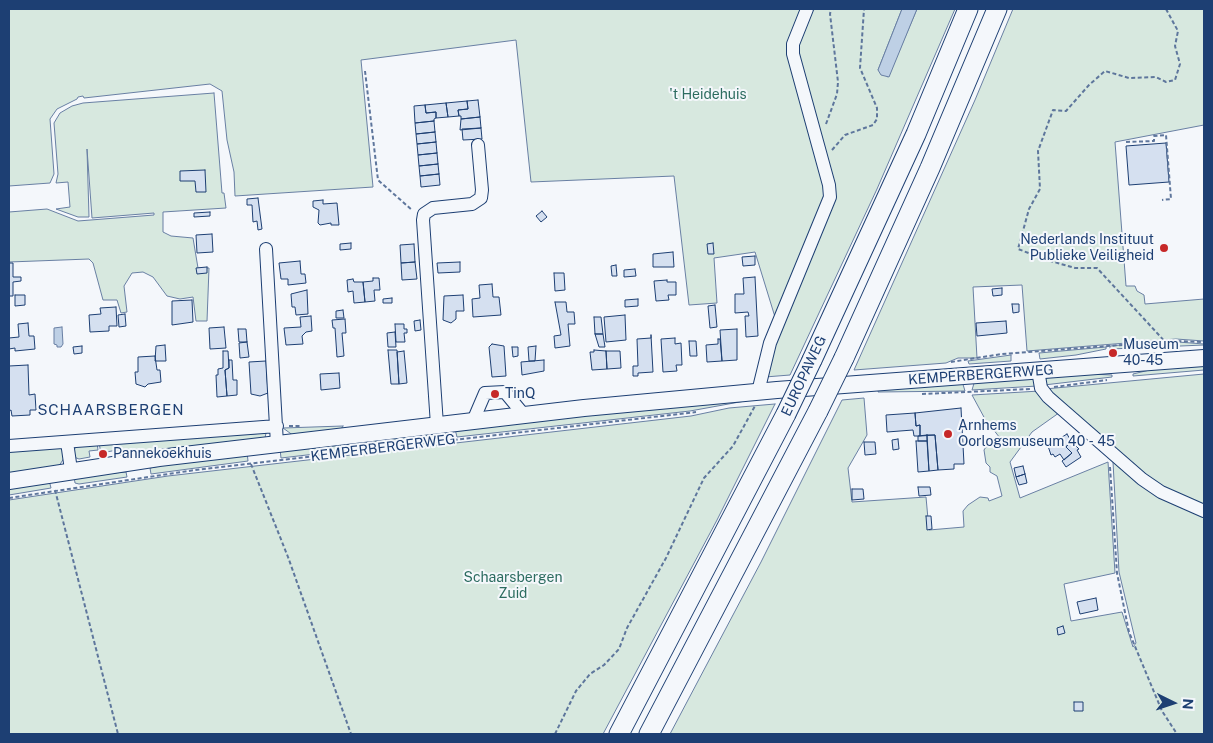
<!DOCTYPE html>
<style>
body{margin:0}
#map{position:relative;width:1213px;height:743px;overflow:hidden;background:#f4f7fb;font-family:"Public Sans",sans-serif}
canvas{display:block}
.frame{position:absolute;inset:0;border:10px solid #1d3f73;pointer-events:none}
.north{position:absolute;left:1148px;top:678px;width:50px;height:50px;-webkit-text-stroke:4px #f4f7fb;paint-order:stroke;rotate:94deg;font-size:14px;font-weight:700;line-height:20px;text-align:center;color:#1d3f73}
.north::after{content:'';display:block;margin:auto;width:18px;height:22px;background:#1d3f73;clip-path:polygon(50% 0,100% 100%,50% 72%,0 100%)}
</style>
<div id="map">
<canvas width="1213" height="743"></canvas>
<div class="frame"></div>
<div class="north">N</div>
</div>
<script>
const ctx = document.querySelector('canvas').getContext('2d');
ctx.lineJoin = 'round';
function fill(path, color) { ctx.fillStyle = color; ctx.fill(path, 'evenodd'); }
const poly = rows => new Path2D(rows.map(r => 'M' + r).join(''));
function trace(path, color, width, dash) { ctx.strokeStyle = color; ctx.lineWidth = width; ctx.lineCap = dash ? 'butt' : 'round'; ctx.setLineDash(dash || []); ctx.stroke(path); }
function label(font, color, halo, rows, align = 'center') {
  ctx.font = font + ' "Public Sans",sans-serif'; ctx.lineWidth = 4; ctx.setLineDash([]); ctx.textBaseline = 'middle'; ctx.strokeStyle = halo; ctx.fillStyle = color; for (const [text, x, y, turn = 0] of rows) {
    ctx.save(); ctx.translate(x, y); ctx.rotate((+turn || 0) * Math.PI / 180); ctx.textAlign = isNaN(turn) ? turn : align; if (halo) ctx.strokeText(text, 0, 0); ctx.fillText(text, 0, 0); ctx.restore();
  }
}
const green = poly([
 [9,9,804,9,790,44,827,198,775,317,755,252,714,258,717,303,689,305,674,176,531,182,516,40,361,60,373,187,235,196,234,172,227,140,222,91,210,84,84,98,83,96,78,97,77,99,57,109,50,119,54,174,50,183,9,186,9,9],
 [820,9,902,9,878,70,888,77,917,9,955,9,877,189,790,375,765,377,769,361,830,207,796,54,810,10,820,9],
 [1013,9,1204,9,1204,125,1115,142,1126,286,1135,286,1137,291,1144,295,1145,304,1204,299,1204,341,1176,339,1027,351,1022,285,973,287,977,358,958,358,946,363,854,370,975,100,1013,9],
 [214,93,222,193,224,193,226,208,163,212,163,232,171,236,193,238,198,268,209,268,207,321,196,321,193,297,180,299,167,296,153,277,143,272,132,273,124,286,127,312,121,313,117,300,103,300,93,263,89,259,9,262,9,212,47,209,78,221,154,215,154,213,92,218,87,149,89,217,78,217,56,209,70,207,68,182,56,183,58,174,54,123,60,113,72,106,83,103,214,93],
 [1165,341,1204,344,1204,345,1110,349,1110,346,1165,341],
 [1106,347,1106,349,1076,355,1040,359,1039,353,1106,347],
 [1011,355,1011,361,969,364,968,361,1011,355],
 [1204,363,1204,370,1133,376,1133,374,1170,365,1204,363],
 [1071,373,1112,375,1112,377,1044,385,1044,380,1048,375,1071,373],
 [1204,374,1204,508,1162,489,1045,389,1204,374],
 [1031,376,1036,381,1037,386,972,390,975,380,1031,376],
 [962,381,965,391,878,392,879,388,962,381],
 [1040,391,1063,410,1032,432,1010,462,1020,498,1108,462,1115,573,1064,584,1071,621,1122,612,1133,647,1136,643,1119,572,1113,462,1204,514,1204,734,670,734,761,562,842,400,864,398,867,435,848,468,852,502,926,497,929,530,964,527,963,511,968,505,980,497,988,498,989,501,1002,496,997,476,990,472,990,467,986,463,984,450,986,447,998,444,1000,438,985,419,972,395,1040,391],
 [756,399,690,411,457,437,455,429,630,409,756,399],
 [775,404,717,520,603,734,9,734,9,500,168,476,691,416,729,408,775,404],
 [343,426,340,431,294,436,283,428,343,426],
 [451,429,452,438,281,458,280,449,451,429],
 [266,433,265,438,159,452,117,453,117,450,101,453,99,443,266,433],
 [97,443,98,450,89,451,90,457,79,459,74,457,73,450,79,445,97,443],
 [59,446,63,450,64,458,59,466,9,474,9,450,59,446],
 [247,452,248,461,151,474,150,468,188,460,247,452],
 [126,472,127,477,79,484,75,483,74,476,126,472],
 [49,480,51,488,9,495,9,486,49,480]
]);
const water = poly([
 [902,9,917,9,889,77,881,75,878,70,902,9],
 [62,327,63,344,61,347,57,347,57,345,54,344,54,328,62,327]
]);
const building = poly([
 [478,100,480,117,461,119,461,116,459,116,458,110,468,109,467,101,478,100],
 [467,101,468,109,458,110,459,116,448,117,446,103,467,101],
 [446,103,448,117,436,118,436,112,426,113,425,105,446,103],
 [425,105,426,113,436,112,436,118,434,119,434,121,415,123,414,106,425,105],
 [480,117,481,128,460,130,461,119,480,117],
 [434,121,435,132,416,134,415,123,434,121],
 [481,128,482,139,463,140,462,129,481,128],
 [435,132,436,142,417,144,416,134,435,132],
 [436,142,437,153,418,155,417,144,436,142],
 [1166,143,1169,182,1129,185,1126,146,1166,143],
 [437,153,438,164,419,166,418,155,437,153],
 [438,164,439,174,420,176,419,166,438,164],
 [205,170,206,192,196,192,195,181,180,181,180,171,205,170],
 [439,174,440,185,421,187,420,176,439,174],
 [258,198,262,229,258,230,257,221,253,222,252,205,247,205,247,199,258,198],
 [323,200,323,204,337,203,339,225,331,225,331,223,320,225,318,223,319,210,313,207,313,201,323,200],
 [542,211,547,217,541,222,536,216,542,211],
 [210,212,210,216,194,217,194,213,210,212],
 [212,234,213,252,197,253,196,235,212,234],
 [351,243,351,249,340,250,340,244,351,243],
 [713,243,714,254,708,254,707,244,713,243],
 [414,244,415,262,401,263,400,245,414,244],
 [673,252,674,267,653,267,653,254,673,252],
 [755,256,755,265,743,266,742,257,755,256],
 [300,261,301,274,305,274,306,283,288,285,288,279,281,279,279,263,300,261],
 [415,262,417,279,402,280,401,263,415,262],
 [460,262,460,272,438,273,437,263,460,262],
 [9,263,13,263,13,277,21,277,21,281,13,282,13,296,9,296,9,263],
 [616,265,617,276,612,276,611,266,616,265],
 [207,267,207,273,197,274,196,268,207,267],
 [635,269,636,276,624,277,624,270,635,269],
 [554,273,564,273,565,290,555,291,554,273],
 [755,277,758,336,746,337,745,316,749,316,748,312,735,313,735,294,744,294,743,278,755,277],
 [373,278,379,278,380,290,374,290,375,301,365,302,363,282,373,281,373,278],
 [353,279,354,282,363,282,365,302,354,303,353,291,348,292,347,280,353,279],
 [667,280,667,282,676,282,676,295,668,295,669,300,656,301,654,281,667,280],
 [492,284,493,297,499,297,501,315,473,317,472,299,480,298,479,285,492,284],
 [1002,288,1002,295,993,296,992,289,1002,288],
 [307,290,308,314,296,315,295,307,292,307,291,294,307,290],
 [15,295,25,295,25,305,15,306,15,295],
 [463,295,464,311,456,311,456,319,451,323,443,320,444,296,463,295],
 [392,298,392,303,383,303,383,299,392,298],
 [638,299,638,306,625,307,625,300,638,299],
 [192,300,193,322,172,325,172,301,192,300],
 [555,302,566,302,567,312,574,312,575,324,568,324,570,346,555,348,554,336,561,335,555,302],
 [1012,304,1019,304,1019,312,1013,313,1012,304],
 [715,305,717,327,710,328,708,306,715,305],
 [116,307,117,326,109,326,109,331,90,332,89,315,101,314,100,308,116,307],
 [343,310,344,318,336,318,336,311,343,310],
 [125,314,126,326,119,327,118,315,125,314],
 [625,315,626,340,606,342,604,317,625,315],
 [311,316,312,331,306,332,302,336,303,344,286,345,284,328,301,327,300,317,311,316],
 [594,317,601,317,603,334,595,334,594,317],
 [345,319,346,333,342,333,344,356,337,357,335,328,333,328,332,320,345,319],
 [420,320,421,330,415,331,414,321,420,320],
 [1006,321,1007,333,977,336,976,323,1006,321],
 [28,323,29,336,34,336,35,349,15,351,15,348,9,349,9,338,19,337,18,324,28,323],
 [395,324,404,324,404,329,407,329,407,333,404,333,405,342,396,342,395,324],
 [224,327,226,348,210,349,209,328,224,327],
 [238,329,246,329,247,342,239,342,238,329],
 [737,329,737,360,722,361,720,330,737,329],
 [395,332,396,347,388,347,387,333,395,332],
 [595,334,603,334,605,347,599,347,595,334],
 [651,335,653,372,638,373,638,376,633,376,633,366,638,366,637,339,651,338,651,335],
 [675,338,675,344,681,343,682,365,676,365,677,371,663,372,661,339,675,338],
 [718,339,720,339,722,361,707,362,706,345,718,344,718,339],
 [689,341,696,341,697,356,690,356,689,341],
 [247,342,249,357,240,358,239,343,247,342],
 [492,344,504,346,506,376,492,377,489,347,492,344],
 [165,345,166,361,155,361,156,346,165,345],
 [82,346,82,353,74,354,73,347,82,346],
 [536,346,535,361,529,361,528,347,536,346],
 [512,347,518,347,518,356,513,357,512,347],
 [388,350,397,350,399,384,391,384,388,350],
 [594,350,606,351,607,369,592,370,590,352,594,352,594,350],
 [223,351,228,351,229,368,225,370,227,396,217,397,216,375,218,375,218,369,223,368,223,351],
 [404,351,407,383,399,384,397,352,404,351],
 [606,351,620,351,621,368,607,369,606,351],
 [155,356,157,370,160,370,161,382,148,384,145,387,136,384,135,372,138,372,138,357,155,356],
 [229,360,232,360,233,380,237,380,237,395,227,396,225,370,229,368,229,360],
 [544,360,544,371,522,375,521,362,544,360],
 [266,361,268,393,260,396,251,394,249,362,266,361],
 [28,365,29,395,35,394,36,410,30,410,30,415,12,416,11,410,9,411,9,366,28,365],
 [339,373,340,388,321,390,320,374,339,373],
 [961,408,964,464,954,464,954,469,938,470,935,435,920,436,920,425,916,426,915,413,961,408],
 [915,413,916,426,920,425,920,436,914,436,913,430,887,432,886,415,915,413],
 [1067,434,1071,441,1066,447,1072,453,1064,460,1060,454,1055,457,1053,454,1051,455,1048,446,1056,441,1058,443,1060,441,1059,439,1067,434],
 [927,435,935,435,938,470,929,471,927,435],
 [927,435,927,441,918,441,918,436,927,435],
 [898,439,899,449,893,450,892,440,898,439],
 [916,441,927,441,929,471,918,472,916,441],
 [1071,441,1079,449,1077,450,1081,457,1066,467,1062,461,1072,453,1066,447,1071,441],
 [864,442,875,442,876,454,865,455,864,442],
 [1023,466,1025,474,1016,477,1014,468,1023,466],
 [1025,474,1027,483,1019,485,1016,477,1025,474],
 [918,487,930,487,931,495,919,496,918,487],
 [852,489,863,489,864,499,852,500,852,489],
 [926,516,931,516,932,529,927,530,926,516],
 [1096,598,1098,610,1080,614,1077,602,1096,598],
 [1063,626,1065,633,1058,635,1057,628,1063,626],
 [1074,702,1083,702,1083,711,1074,711,1074,702]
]);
const path = poly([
 [1166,9,1178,31,1175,46,1180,64,1175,80,1166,82,1156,77,1129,78,1105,71,1089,85,1066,111,1053,110,1038,151,1040,189,1029,209,1018,249,1047,260,1075,268,1097,268,1170,347],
 [365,71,378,180,412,210],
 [826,124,837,94,838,82,830,14,831,9],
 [1126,142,1154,141,1154,136,1166,135,1171,199,1162,200],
 [832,150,845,135,873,125,877,119,877,108,860,68,864,9],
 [951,362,1002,354,1108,346,1176,341,1204,342],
 [1054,387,1107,380],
 [922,394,1030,389],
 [289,426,302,426],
 [251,464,288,557,351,734],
 [1110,467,1117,573,1129,632,1162,711,1177,734],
 [55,490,118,734],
 [9,498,195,470,696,412],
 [555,734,576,691,590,674,604,665,619,649,627,628,666,558,704,478,733,446,755,406]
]);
const minor = poly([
 [266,249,277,444],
 [1038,370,1041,388,1048,397,1142,479,1161,492,1204,511],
 [758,392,770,343,830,197,829,185,793,54,793,44,807,9],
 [473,421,485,393,505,392,524,415],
 [437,425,423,220,424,214,433,208,472,204,481,198,482,190,478,145],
 [67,442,71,470],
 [9,446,277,426]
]);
const major = poly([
 [9,481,159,458,584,408,777,390,1204,358]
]);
const highway = poly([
 [844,358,930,168,997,9],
 [812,360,916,134,968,9],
 [619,734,786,414],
 [649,734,818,411]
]);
const highwayBridge = poly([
 [818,411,844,358],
 [786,414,812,360]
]);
const markers = [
 [1164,248,5,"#c62828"],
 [1113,353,5,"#c62828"],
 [495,394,5,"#c62828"],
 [948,434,5,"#c62828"],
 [103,454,5,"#c62828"]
];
const parkNames = [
 ["'t Heidehuis",708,95],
 ["Schaarsbergen",513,578],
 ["Zuid",513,594]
];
const poiNames = [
 ["Nederlands Instituut",1154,240,"right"],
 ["Publieke Veiligheid",1154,256,"right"],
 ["Museum",1123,345],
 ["40-45",1123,361],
 ["TinQ",505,394],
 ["Arnhems",958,426],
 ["Oorlogsmuseum 40 - 45",958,442],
 ["Pannekoekhuis",113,454]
];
const streetNames = [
 ["KEMPERBERGERWEG",981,375,-4],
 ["EUROPAWEG",804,376,-65],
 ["KEMPERBERGERWEG",383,448,-7]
];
const neighbourhoodNames = [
 ["SCHAARSBERGEN",111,410]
];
fill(green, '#d7e8df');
trace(green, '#687fa3', 1);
fill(water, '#bed0e5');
trace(water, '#687fa3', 1);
fill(building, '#d5e0f0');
trace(building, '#1d3f73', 1);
trace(minor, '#1d3f73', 14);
trace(major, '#1d3f73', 18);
trace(highway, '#1d3f73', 21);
trace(path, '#5e769c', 2, [4, 2.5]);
trace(minor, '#f4f7fb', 12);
trace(major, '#f4f7fb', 16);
trace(highway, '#f4f7fb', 19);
trace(highwayBridge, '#1d3f73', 21, []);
trace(highwayBridge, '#f4f7fb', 19);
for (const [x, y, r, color] of markers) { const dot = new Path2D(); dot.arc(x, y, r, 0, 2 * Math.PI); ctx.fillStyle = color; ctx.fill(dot); trace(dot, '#f4f7fb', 2); }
label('14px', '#2c6c60', '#f4f7fb', parkNames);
label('14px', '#1d3f73', '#f4f7fb', poiNames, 'left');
label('14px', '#1d3f73', '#f4f7fb', streetNames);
ctx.letterSpacing = '1px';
label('15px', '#1d3f73', '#f4f7fb', neighbourhoodNames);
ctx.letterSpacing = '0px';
</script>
